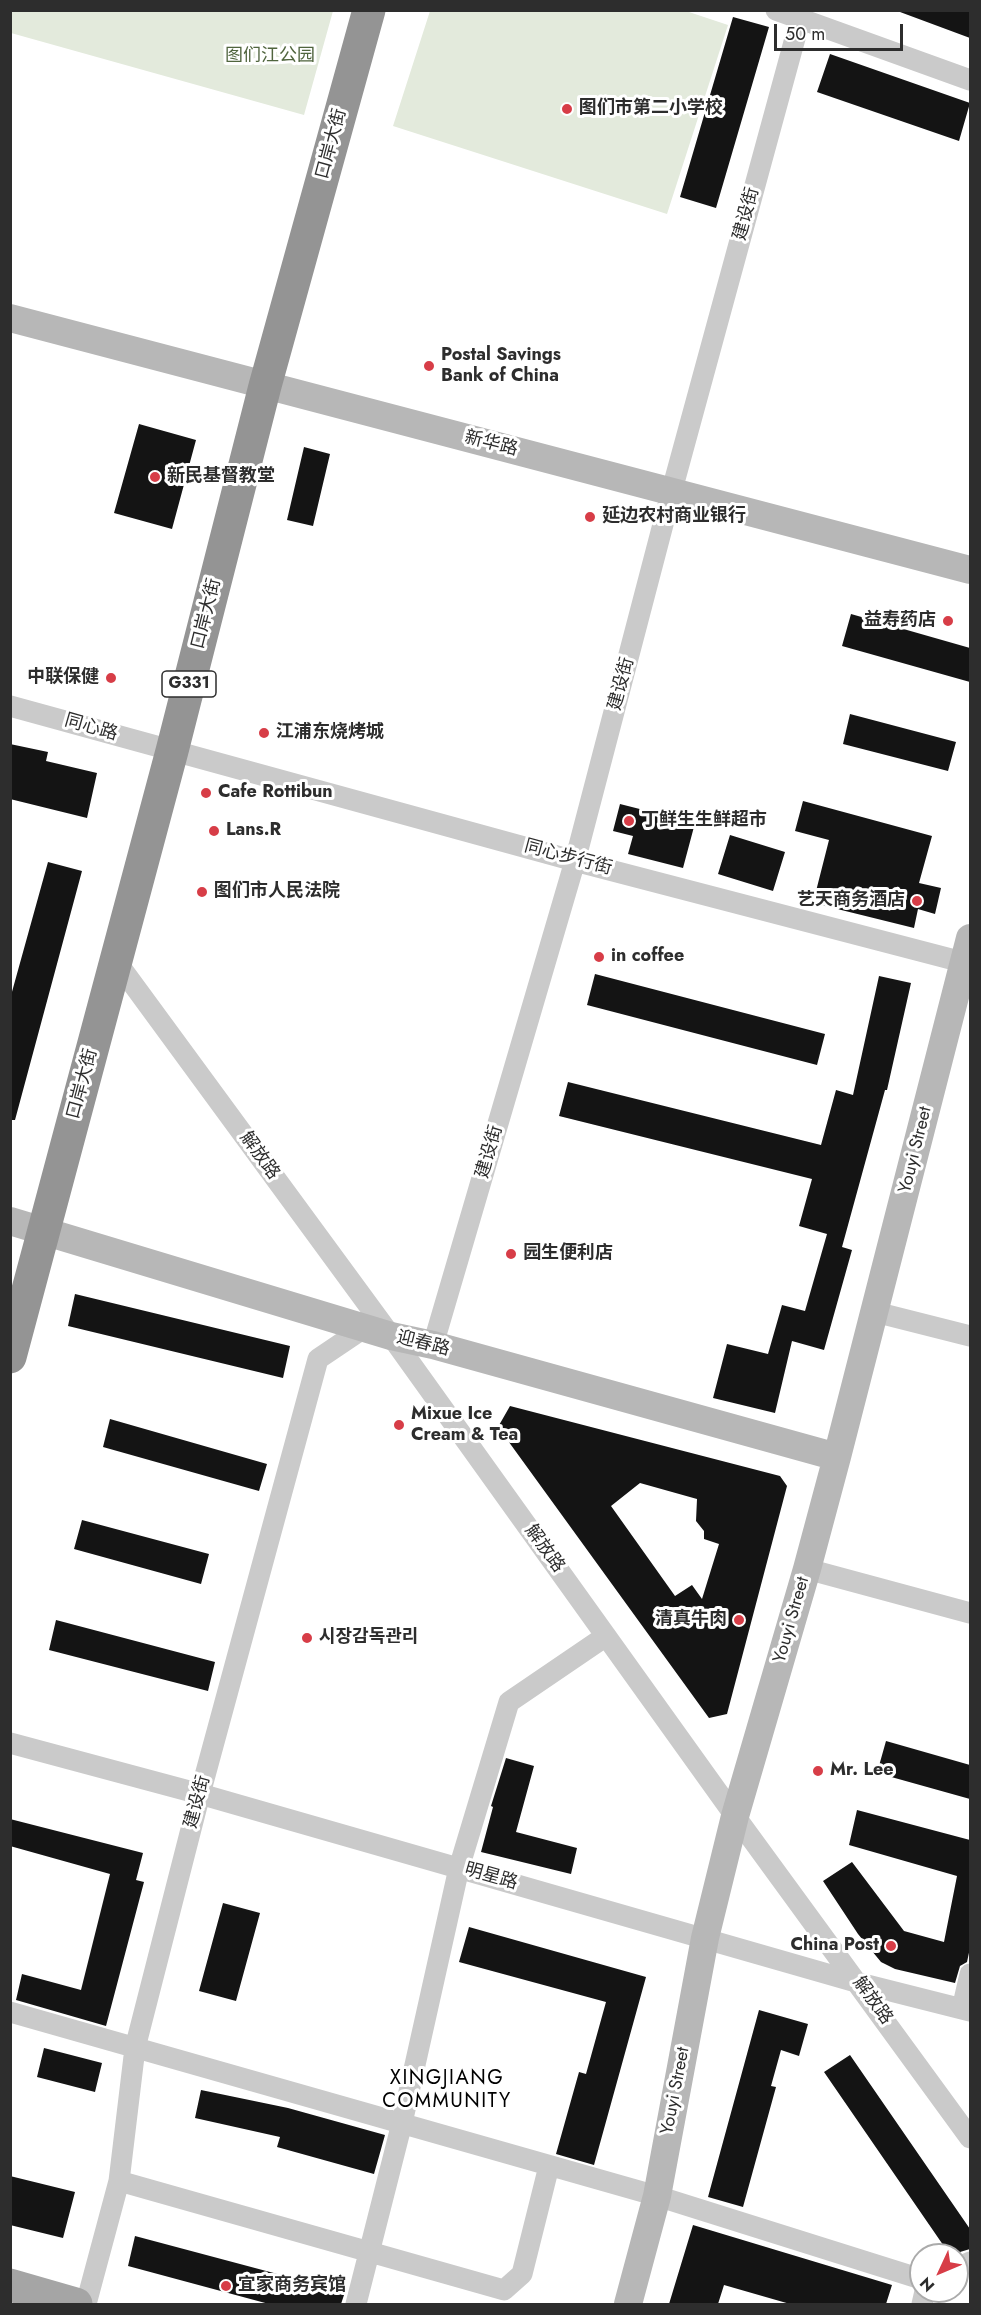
<!DOCTYPE html>
<meta charset="utf-8">
<style>
body{margin:0}
#map{position:relative;width:981px;height:2315px;overflow:hidden;background:#fff;font-family:Jost,sans-serif}
canvas{display:block}
.frame{position:absolute;inset:0;border:12px solid #2d2d2d;pointer-events:none}
.north{position:absolute;left:909px;top:2243px;width:60px;height:60px;box-sizing:border-box;background:#fff;border:2px solid #ababab;border-radius:50%;rotate:226deg;font-size:16px;font-weight:700;line-height:24px;text-align:center;color:#2d2d2d}
.north::after{content:'';display:block;margin:auto;width:21px;height:27px;background:#d73d47;clip-path:polygon(50% 0,100% 100%,50% 72%,0 100%)}
.scale{position:absolute;left:774px;top:24px;width:129px;height:27px;box-sizing:border-box;border:3px solid #2d2d2d;border-top:0;padding-left:8px;font-size:18px;line-height:21px;white-space:nowrap;color:#2d2d2d;-webkit-text-stroke:4px #fff;paint-order:stroke}
</style>
<div id="map">
<canvas width="981" height="2315"></canvas>
<div class="frame"></div>
<div class="north">N</div>
<div class="scale">50 m</div>
</div>
<script>
const ctx = document.querySelector('canvas').getContext('2d');
ctx.lineJoin = 'round';
function fill(path, color) { ctx.fillStyle = color; ctx.fill(path, 'evenodd'); }
const poly = rows => new Path2D(rows.map(r => 'M' + r).join(''));
function trace(path, color, width, dash) { ctx.strokeStyle = color; ctx.lineWidth = width; ctx.lineCap = dash ? 'butt' : 'round'; ctx.setLineDash(dash || []); ctx.stroke(path); }
function label(font, color, halo, rows, align = 'center') {
  ctx.font = font + ' Jost,"Noto Sans SC","Noto Sans KR",sans-serif'; ctx.lineWidth = 6; ctx.setLineDash([]); ctx.textBaseline = 'middle'; ctx.strokeStyle = halo; ctx.fillStyle = color; for (const [text, x, y, turn = 0] of rows) {
    ctx.save(); ctx.translate(x, y); ctx.rotate((+turn || 0) * Math.PI / 180); ctx.textAlign = isNaN(turn) ? turn : align; if (halo) ctx.strokeText(text, 0, 0); ctx.fillText(text, 0, 0); ctx.restore();
  }
}
const green = poly([
 [683,10,728,25,667,214,393,126,430,11],
 [10,11,11,10,333,11,304,115,11,33]
]);
const building = poly([
 [900,10,970,10,970,38,900,12],
 [733,17,769,27,716,208,680,197],
 [830,54,970,103,959,141,817,92],
 [139,424,196,440,172,529,114,513],
 [304,447,330,454,313,526,287,520],
 [851,614,970,648,970,682,842,646],
 [850,714,956,742,948,771,843,744],
 [10,744,48,752,46,761,97,773,87,818,10,799],
 [803,801,932,836,919,883,941,888,935,914,918,909,914,928,813,903,829,840,795,831],
 [620,804,695,823,683,868,628,854,633,836,613,831],
 [730,835,785,852,773,891,718,874],
 [48,862,82,871,15,1120,10,1120,10,999],
 [595,974,825,1034,817,1065,587,1005],
 [879,976,911,983,887,1090,885,1090,842,1247,852,1250,824,1350,792,1341,775,1413,713,1398,727,1344,768,1354,782,1305,805,1311,827,1234,799,1226,812,1179,559,1116,568,1082,821,1145,836,1090,853,1095],
 [75,1294,290,1346,283,1378,68,1326],
 [510,1406,780,1476,787,1486,727,1714,709,1718,498,1427],
 [640,1483,697,1499,696,1521,704,1531,704,1539,719,1544,702,1599,692,1585,675,1596,611,1506],
 [110,1419,267,1464,259,1491,103,1447],
 [82,1520,209,1554,201,1584,74,1549],
 [56,1620,215,1662,208,1691,49,1650],
 [886,1741,970,1765,970,1799,877,1773],
 [506,1758,534,1766,516,1832,577,1848,571,1874,481,1852,493,1807,491,1806],
 [857,1810,970,1840,970,1948,967,1962,960,1966,955,1983,895,1969,881,1962,858,1934,823,1881,852,1862,904,1931,944,1942,957,1876,849,1845],
 [10,1819,143,1853,136,1880,144,1882,106,2026,16,2000,22,1974,81,1990,110,1874,10,1846],
 [223,1903,260,1913,236,2001,199,1991],
 [469,1927,646,1977,594,2165,556,2154,579,2072,586,2074,606,2002,459,1962],
 [759,2010,808,2024,799,2056,781,2050,771,2086,776,2087,743,2207,708,2197],
 [44,2048,102,2063,95,2092,37,2077],
 [850,2055,970,2229,970,2249,950,2255,824,2072],
 [201,2090,288,2108,385,2135,374,2174,277,2147,280,2137,195,2118],
 [10,2176,75,2192,63,2238,10,2225],
 [693,2225,892,2285,886,2304,790,2304,724,2285,718,2304,669,2304],
 [135,2236,345,2292,341,2304,269,2304,128,2266]
]);
const street = poly([
 [776,10,970,80],
 [10,706,575,861,970,964],
 [116,961,391,1336,735,1816,970,2138],
 [875,1312,970,1336],
 [433,1345,575,861,672,490,800,20],
 [807,1569,970,1613],
 [10,1743,200,1794,859,1983,970,2011],
 [962,2009,970,1974],
 [10,2012,657,2196,921,2279],
 [119,2181,504,2290,522,2274,549,2166],
 [957,2268,970,2262],
 [86,2304,119,2181,135,2048,200,1794,318,1359,364,1328],
 [356,2304,402,2123,459,1868,509,1702,606,1636],
 [922,2304,925,2291]
]);
const secondary = poly([
 [10,318,970,570],
 [10,1221,391,1336,433,1345,837,1457],
 [628,2304,657,2196,705,1938,735,1816,807,1569,837,1457,970,938]
]);
const primary = poly([
 [10,2285,76,2304]
]);
const highway = poly([
 [10,1357,172,751,265,386,369,10]
]);
const markers = [
 [567,109,6,"#d73d47"],
 [429,366,6,"#d73d47"],
 [155,477,6,"#d73d47"],
 [590,517,6,"#d73d47"],
 [948,621,6,"#d73d47"],
 [111,678,6,"#d73d47"],
 [264,733,6,"#d73d47"],
 [206,793,6,"#d73d47"],
 [629,821,6,"#d73d47"],
 [214,831,6,"#d73d47"],
 [202,892,6,"#d73d47"],
 [917,901,6,"#d73d47"],
 [599,957,6,"#d73d47"],
 [511,1254,6,"#d73d47"],
 [399,1425,6,"#d73d47"],
 [739,1620,6,"#d73d47"],
 [307,1638,6,"#d73d47"],
 [818,1771,6,"#d73d47"],
 [891,1946,6,"#d73d47"],
 [226,2286,6,"#d73d47"]
];
const shields = [
 [189,684,54]
];
const shieldNames = [
 ["G331",189,684]
];
const parkNames = [
 ["图们江公园",270,57]
];
const poiNames = [
 ["图们市第二小学校",579,109],
 ["Postal Savings",441,356],
 ["Bank of China",441,377],
 ["新民基督教堂",167,477],
 ["延边农村商业银行",602,517],
 ["益寿药店",936,621,"right"],
 ["中联保健",99,678,"right"],
 ["江浦东烧烤城",276,733],
 ["Cafe Rottibun",218,793],
 ["丁鲜生生鲜超市",641,821],
 ["Lans.R",226,831],
 ["图们市人民法院",214,892],
 ["艺天商务酒店",905,901,"right"],
 ["in coffee",611,957],
 ["园生便利店",523,1254],
 ["Mixue Ice",411,1415],
 ["Cream & Tea",411,1436],
 ["清真牛肉",727,1620,"right"],
 ["시장감독관리",319,1638],
 ["Mr. Lee",830,1771],
 ["China Post",879,1946,"right"],
 ["宜家商务宾馆",238,2286]
];
const streetNames = [
 ["口岸大街",332,144,-75],
 ["建设街",747,214,-75],
 ["新华路",491,444,14],
 ["口岸大街",207,614,-76],
 ["建设街",622,684,-75],
 ["同心路",91,728,16],
 ["同心步行街",568,858,15],
 ["口岸大街",83,1084,-75],
 ["Youyi Street",916,1150,-76],
 ["建设街",490,1152,-74],
 ["解放路",259,1156,54],
 ["迎春路",423,1344,14],
 ["解放路",544,1549,54],
 ["Youyi Street",792,1620,-74],
 ["建设街",198,1802,-75],
 ["明星路",491,1877,16],
 ["解放路",872,2001,54],
 ["Youyi Street",676,2091,-79]
];
const neighbourhoodNames = [
 ["XINGJIANG",447,2079],
 ["COMMUNITY",447,2102]
];
fill(green, '#e3eadc');
fill(building, '#141414');
trace(street, '#cacaca', 21);
trace(secondary, '#b7b7b7', 28);
trace(primary, '#a5a5a5', 33);
trace(highway, '#949494', 33);
for (const [x, y, r, color] of markers) { const dot = new Path2D(); dot.arc(x, y, r, 0, 2 * Math.PI); ctx.fillStyle = color; ctx.fill(dot); trace(dot, '#fff', 2); }
for (const [x, y, w] of shields) { const box = new Path2D(); box.roundRect(x - w / 2, y - 13, w, 26, 4.5); ctx.fillStyle = '#fff'; ctx.fill(box); trace(box, '#2d2d2d', 1.5); }
label('bold 16px', '#2d2d2d', null, shieldNames);
label('18px', '#50653e', '#fff', parkNames);
label('bold 18px', '#2d2d2d', '#fff', poiNames, 'left');
label('18px', '#2d2d2d', '#fff', streetNames);
ctx.letterSpacing = '1.5px';
label('20px', '#000', '#fff', neighbourhoodNames);
ctx.letterSpacing = '0px';
</script>
